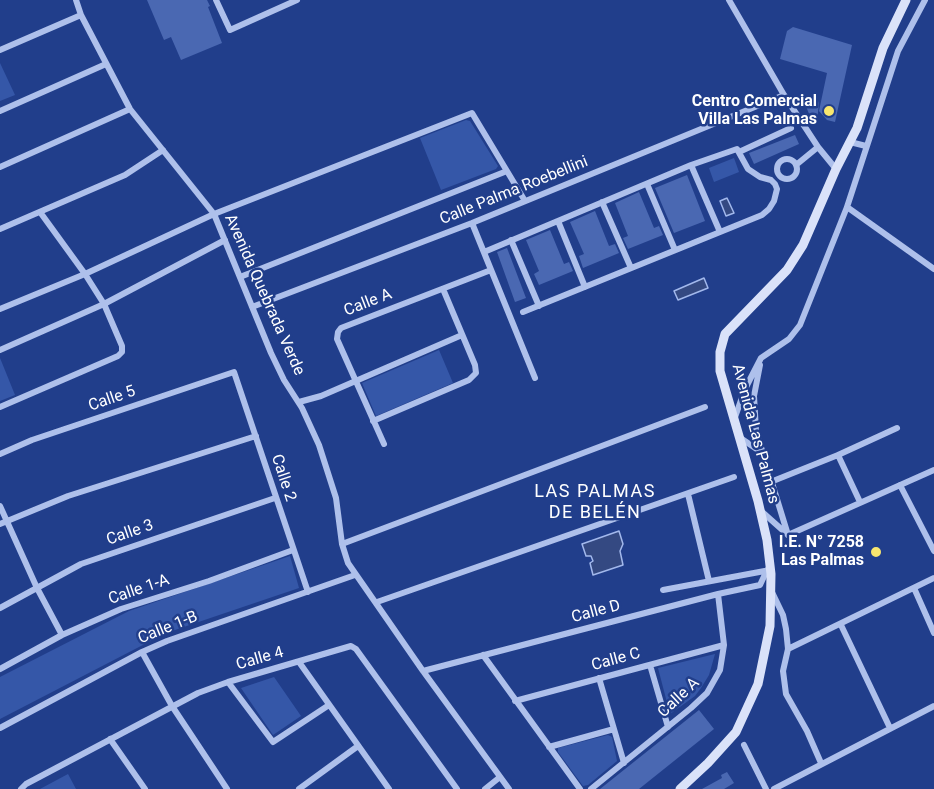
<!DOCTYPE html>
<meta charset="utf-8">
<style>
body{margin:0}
canvas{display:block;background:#213e8b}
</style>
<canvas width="934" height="789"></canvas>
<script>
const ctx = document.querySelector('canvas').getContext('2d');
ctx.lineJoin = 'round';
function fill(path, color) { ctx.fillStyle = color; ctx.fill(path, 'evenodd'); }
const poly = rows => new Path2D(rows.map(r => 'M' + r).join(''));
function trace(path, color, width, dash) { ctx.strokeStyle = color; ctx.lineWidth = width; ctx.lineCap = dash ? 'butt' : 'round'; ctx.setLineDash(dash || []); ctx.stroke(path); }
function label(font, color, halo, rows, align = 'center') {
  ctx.font = font + ' Roboto,sans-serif'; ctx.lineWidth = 5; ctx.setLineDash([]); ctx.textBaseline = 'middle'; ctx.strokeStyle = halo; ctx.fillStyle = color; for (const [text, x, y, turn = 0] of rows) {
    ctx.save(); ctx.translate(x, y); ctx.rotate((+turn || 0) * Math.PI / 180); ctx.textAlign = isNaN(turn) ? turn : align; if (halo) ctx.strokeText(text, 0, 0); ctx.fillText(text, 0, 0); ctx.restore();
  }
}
const green = poly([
 [0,63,15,95,0,101],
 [466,120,470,121,498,166,496,169,441,190,420,138],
 [734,158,739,172,714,182,709,168],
 [439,350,453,383,376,416,362,383],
 [0,358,15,395,0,401],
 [290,556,299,588,166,633,0,719,0,677,129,611],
 [715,654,709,675,701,688,695,696,670,714,658,668],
 [274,677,301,716,273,735,241,688],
 [608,735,612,737,617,761,588,785,583,786,558,752,558,748],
 [68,774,76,789,40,789]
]);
const water = poly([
 [727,198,734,213,726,216,720,201,727,198],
 [704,278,708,288,678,300,674,291,704,278],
 [619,531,623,544,620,551,623,565,593,575,590,563,593,561,591,556,586,556,582,544,619,531]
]);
const building = poly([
 [147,0,207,0,210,6,208,7,222,43,181,60,171,37,164,40],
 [793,27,852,45,835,122,827,120,819,111,827,73,780,59,787,31],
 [815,94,819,103,817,121,811,119,804,101],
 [795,135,799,144,754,164,749,153],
 [687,175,705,221,674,233,655,188],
 [639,192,654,228,659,226,663,235,628,249,623,238,628,236,615,203],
 [595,211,609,246,615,244,619,253,583,268,579,256,584,254,570,222],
 [550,230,564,264,569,262,573,271,539,285,534,274,539,271,526,240],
 [507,248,526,298,515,302,497,252],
 [699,710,714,729,639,789,600,789],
 [727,772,734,783,724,789,702,789,722,778,721,775]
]);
const street = poly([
 [76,0,81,15,130,109,214,214,271,353,284,380,302,408,319,445,336,498,342,544,348,563,423,671,509,789],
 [216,0,230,30,297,0],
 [729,0,784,95,818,147,836,169],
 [0,50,81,15],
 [0,111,106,64],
 [850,142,866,146],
 [739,152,791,128],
 '777 169a10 10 0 1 1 20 0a10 10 0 1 1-20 0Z',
 [691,165,720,232],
 [796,165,818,147],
 [0,167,130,109],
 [647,184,675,250],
 [602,202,631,268],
 [847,207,934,269],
 [558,221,585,287],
 [472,223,535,378],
 [0,229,125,175,163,150],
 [511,240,539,306],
 [484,252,691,165,737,149,748,169,760,177,771,180,775,184,777,189,774,201,769,209,762,215,523,312],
 [240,277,507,171],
 [252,307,472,223,784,95],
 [0,309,85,274,214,214,472,113,525,201],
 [0,350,104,304,225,240],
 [760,365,754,396,756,431,788,535],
 [299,402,321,396,462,335],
 [0,407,118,356,122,352,122,346,104,304,85,274,40,212],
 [734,420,745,389,761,358,789,339,800,325,847,207,898,51,925,0],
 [373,421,469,380,476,373,475,365,443,289],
 [739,437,764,454],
 [384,444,337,339,338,332,341,328,491,270],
 [0,454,32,440,234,372,308,592],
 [838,455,860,502],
 [773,481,838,455,897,428],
 [900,485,934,551],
 [688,494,709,581],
 [0,506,37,588,62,635],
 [760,510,788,535,934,470],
 [0,524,68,496,256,436],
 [342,544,705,407],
 [914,588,934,633],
 [663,590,770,570],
 [771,590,783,615,786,629,788,649,783,671,786,694,807,731,821,763],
 [377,602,734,477],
 [0,608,81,564,275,498],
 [841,625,890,728],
 [788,649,934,578],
 [142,652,172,706,227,789],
 [483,655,580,789],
 [299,662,389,789],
 [650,665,668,727],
 [0,669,62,635,121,609,209,581,293,550],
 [423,671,718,594,760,585,767,570],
 [599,678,624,763],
 [228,682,273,742,329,705],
 [515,701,724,645],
 [0,728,142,652,167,641,355,575],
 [110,739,145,789],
 [744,745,766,789],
 [549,747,614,729],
 [21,789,26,784,198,693,228,682,351,646,356,649,457,789],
 [299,789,358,746],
 [485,789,500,777],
 [591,789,691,708,707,693,720,670,724,645,718,594],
 [774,789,934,706]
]);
const secondary = poly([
 [680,789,708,763,736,732,758,684,770,626,771,574,767,540,758,501,720,371,720,352,725,334,787,270,803,245,836,169,857,128,883,48,906,0]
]);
const markers = [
 [829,111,6,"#f8e66f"],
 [876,552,6,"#f8e66f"]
];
const poiNames = [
 ["Centro Comercial",817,102],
 ["Villa Las Palmas",817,120],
 ["I.E. N° 7258",864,543],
 ["Las Palmas",864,561]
];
const streetNames = [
 ["Calle Palma Roebellini",514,191,-22],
 ["Avenida Quebrada Verde",264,295,66],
 ["Calle A",368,303,-21],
 ["Calle 5",112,399,-19],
 ["Avenida Las Palmas",755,434,75],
 ["Calle 2",283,478,72],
 ["Calle 3",130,533,-19],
 ["Calle 1-A",139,590,-19],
 ["Calle D",596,612,-15],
 ["Calle 1-B",168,628,-22],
 ["Calle 4",260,659,-16],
 ["Calle C",616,660,-15],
 ["Calle A",679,698,-43]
];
const neighbourhoodNames = [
 ["LAS PALMAS",595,492],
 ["DE BELÉN",595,513]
];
fill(green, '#3557a8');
fill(water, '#344982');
trace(water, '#a2b8ec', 1.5);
fill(building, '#4a68b2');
trace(street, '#aec0eb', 6);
trace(secondary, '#dae2f9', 9);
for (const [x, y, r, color] of markers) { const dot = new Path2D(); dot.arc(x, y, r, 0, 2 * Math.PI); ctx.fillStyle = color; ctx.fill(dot); trace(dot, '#213e8b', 2); }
label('bold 16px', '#fff', '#213e8b', poiNames, 'right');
label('16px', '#fff', '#213e8b', streetNames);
ctx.letterSpacing = '1.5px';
label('18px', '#fff', '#213e8b', neighbourhoodNames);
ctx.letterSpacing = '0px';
</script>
